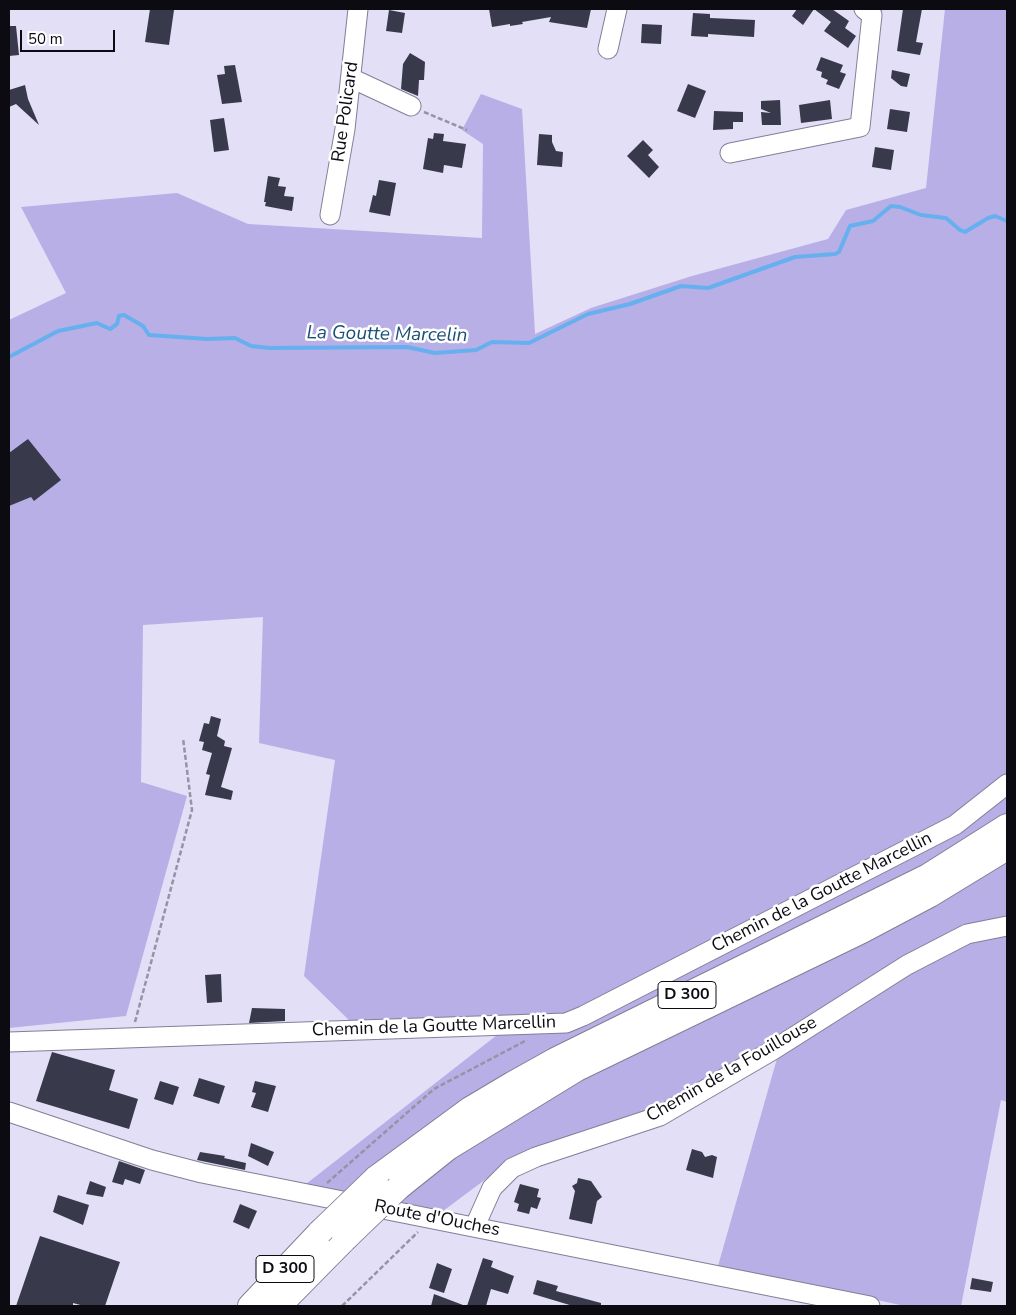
<!DOCTYPE html>
<style>
body{margin:0}
#map{position:relative;width:1016px;height:1315px;overflow:hidden;background:#e2dff7;font-family:"Nunito Sans",sans-serif}
canvas{display:block}
.frame{position:absolute;inset:0;border:10px solid #0c0b12;pointer-events:none}
.scale{position:absolute;left:20px;top:30px;width:95px;height:22px;box-sizing:border-box;border:2px solid #0c0b12;border-top:0;padding-left:6px;font-size:15px;line-height:18px;white-space:nowrap;color:#0c0b12;-webkit-text-stroke:4px #fff;paint-order:stroke}
</style>
<div id="map">
<canvas width="1016" height="1315"></canvas>
<div class="frame"></div>
<div class="scale">50 m</div>
</div>
<script>
const ctx = document.querySelector('canvas').getContext('2d');
ctx.lineJoin = 'round';
function fill(path, color) { ctx.fillStyle = color; ctx.fill(path, 'evenodd'); }
const poly = rows => new Path2D(rows.map(r => 'M' + r).join(''));
function trace(path, color, width, dash) { ctx.strokeStyle = color; ctx.lineWidth = width; ctx.lineCap = dash ? 'butt' : 'round'; ctx.setLineDash(dash || []); ctx.stroke(path); }
function label(font, color, halo, rows, align = 'center') {
  ctx.font = font + ' "Nunito Sans",sans-serif'; ctx.lineWidth = 5; ctx.setLineDash([]); ctx.textBaseline = 'middle'; ctx.strokeStyle = halo; ctx.fillStyle = color; for (const [text, x, y, turn = 0] of rows) {
    ctx.save(); ctx.translate(x, y); ctx.rotate((+turn || 0) * Math.PI / 180); ctx.textAlign = isNaN(turn) ? turn : align; if (halo) ctx.strokeText(text, 0, 0); ctx.fillText(text, 0, 0); ctx.restore();
  }
}
const green = poly([
 [945,9,1007,9,1007,1102,1001,1100,961,1306,905,1306,718,1266,782,1041,660,1111,514,1158,443,1211,306,1184,497,1035,351,1022,304,976,335,760,259,743,263,617,143,625,141,782,187,796,126,1016,9,1028,9,320,66,293,21,207,177,193,248,224,482,238,483,144,462,130,481,94,522,109,535,334,591,308,692,276,828,239,846,210,926,188]
]);
const stream = poly([
 [9,357,58,331,97,323,110,329,117,324,119,316,124,315,143,326,149,335,207,339,235,338,251,346,269,348,407,347,435,353,476,350,492,342,529,343,588,314,630,304,681,286,708,288,795,257,835,254,839,252,850,226,873,221,891,206,900,207,921,215,946,218,960,230,965,232,988,218,995,216,1007,221]
]);
const building = poly([
 [150,9,174,10,169,45,145,42],
 [489,9,591,9,587,28,549,22,551,17,522,22,523,24,510,26,510,24,492,27],
 [797,9,832,9,849,21,845,28,856,36,848,48,824,31,831,22,814,9,803,25,792,16],
 [903,9,922,9,916,42,923,43,920,55,897,51],
 [389,10,405,13,402,33,386,31],
 [693,13,710,14,710,18,755,20,754,37,708,34,708,37,691,36],
 [642,24,662,25,661,44,641,43],
 [9,26,16,26,19,55,9,56],
 [410,53,425,62,424,80,419,80,418,96,401,89,403,64],
 [821,57,843,65,840,72,846,74,839,89,826,84,828,80,821,77,822,72,816,70],
 [235,65,242,102,222,104,217,75,225,74,224,66],
 [892,70,910,74,907,87,901,86,891,78],
 [688,84,706,91,695,118,677,111],
 [25,85,28,99,39,125,16,104,9,107,9,90],
 [780,100,781,125,762,125,761,112,771,113,761,109,761,101],
 [830,100,832,119,801,123,799,105],
 [890,109,910,112,907,132,887,129],
 [714,111,743,112,743,122,733,122,733,129,713,130],
 [224,118,229,150,214,152,210,120],
 [434,133,444,134,443,141,466,144,462,168,444,165,443,173,423,169,428,138,433,139],
 [539,134,552,135,552,142,556,151,563,152,562,167,537,165],
 [643,140,653,150,648,155,659,167,649,178,627,156],
 [875,147,894,150,891,170,872,167],
 [268,176,280,178,278,186,286,187,284,196,294,197,292,211,265,206,266,202,264,202],
 [379,180,396,183,390,216,369,212,373,195,376,196],
 [28,439,61,480,34,501,31,497,9,506,9,453],
 [211,716,221,719,217,736,225,741,224,746,232,748,221,787,233,791,231,800,205,795,210,775,206,774,212,753,202,750,204,742,199,741,204,723,209,724],
 [221,974,222,1002,207,1003,205,975],
 [252,1008,285,1009,285,1021,249,1023],
 [52,1052,115,1070,109,1090,138,1099,129,1129,36,1101],
 [199,1078,225,1086,219,1104,193,1096],
 [160,1081,179,1087,173,1105,154,1099],
 [255,1081,276,1086,268,1112,251,1107,256,1093,252,1092],
 [251,1143,274,1152,268,1166,248,1156],
 [692,1149,702,1152,705,1157,712,1155,717,1157,713,1178,686,1170],
 [200,1152,225,1156,224,1158,246,1163,245,1170,197,1160],
 [119,1161,145,1170,140,1184,125,1179,123,1185,112,1182],
 [578,1178,591,1181,602,1197,597,1201,592,1224,569,1219,575,1191,572,1186,577,1183],
 [90,1181,106,1187,103,1197,86,1194],
 [520,1184,539,1189,537,1197,541,1198,537,1209,531,1207,529,1214,517,1211,519,1204,514,1202],
 [58,1195,89,1205,83,1225,53,1212],
 [240,1204,257,1211,249,1229,233,1222],
 [40,1236,120,1262,105,1306,84,1306,73,1303,73,1306,16,1306],
 [483,1258,493,1261,491,1267,514,1276,508,1294,491,1289,486,1306,467,1306],
 [437,1263,452,1269,444,1293,429,1288],
 [972,1278,993,1282,991,1292,970,1289],
 [537,1280,558,1286,556,1291,601,1303,601,1306,573,1306,533,1294],
 [434,1294,463,1305,463,1306,431,1306]
]);
const path = poly([
 [424,112,467,130],
 [135,1022,192,810,183,738],
 [327,1183,434,1089,527,1040],
 [342,1306,418,1232]
]);
const minor = poly([
 [608,49,617,9],
 [351,78,411,106],
 [730,153,860,127,872,15,864,9],
 [330,215,345,129,358,9],
 [9,1042,566,1023,583,1016,955,825,1007,784],
 [9,1112,152,1160,202,1173,870,1306],
 [475,1226,492,1188,512,1168,536,1157,660,1116,773,1050,907,965,967,934,1007,926]
]);
const major = poly([
 [376,1178,470,1109,512,1084,555,1060,928,876,1007,826],
 [398,1188,448,1148,577,1069,862,931,930,895,1007,848],
 [250,1306,320,1232],
 [279,1306,344,1240]
]);
const majorBridge = poly([
 [320,1232,376,1178],
 [344,1240,398,1188]
]);
const shields = [
 [687,995,58],
 [285,1269,58]
];
const shieldNames = [
 ["D 300",687,995],
 ["D 300",285,1269]
];
const streetNames = [
 ["Rue Policard",346,112,-82],
 ["Chemin de la Goutte Marcellin",822,893,-27],
 ["Chemin de la Goutte Marcellin",434,1027,-2],
 ["Chemin de la Fouillouse",732,1070,-30],
 ["Route d'Ouches",437,1219,11]
];
const waterNames = [
 ["La Goutte Marcelin",387,335,1]
];
fill(green, '#b7afe6');
trace(stream, '#66b0ef', 4);
fill(building, '#39394c');
trace(minor, '#827f95', 21);
trace(major, '#827f95', 26);
trace(path, '#9593a4', 2.5, [5, 2.5]);
trace(minor, '#fff', 19);
trace(major, '#fff', 24);
trace(majorBridge, '#827f95', 26, []);
trace(majorBridge, '#fff', 24);
for (const [x, y, w] of shields) { const box = new Path2D(); box.roundRect(x - w / 2, y - 13.5, w, 27, 4); ctx.fillStyle = '#fff'; ctx.fill(box); trace(box, '#0c0b12', 1); }
label('bold 16px', '#0c0b12', null, shieldNames);
label('18px', '#0c0b12', '#fff', streetNames);
label('italic 19px', '#194f78', '#fff', waterNames);
</script>
